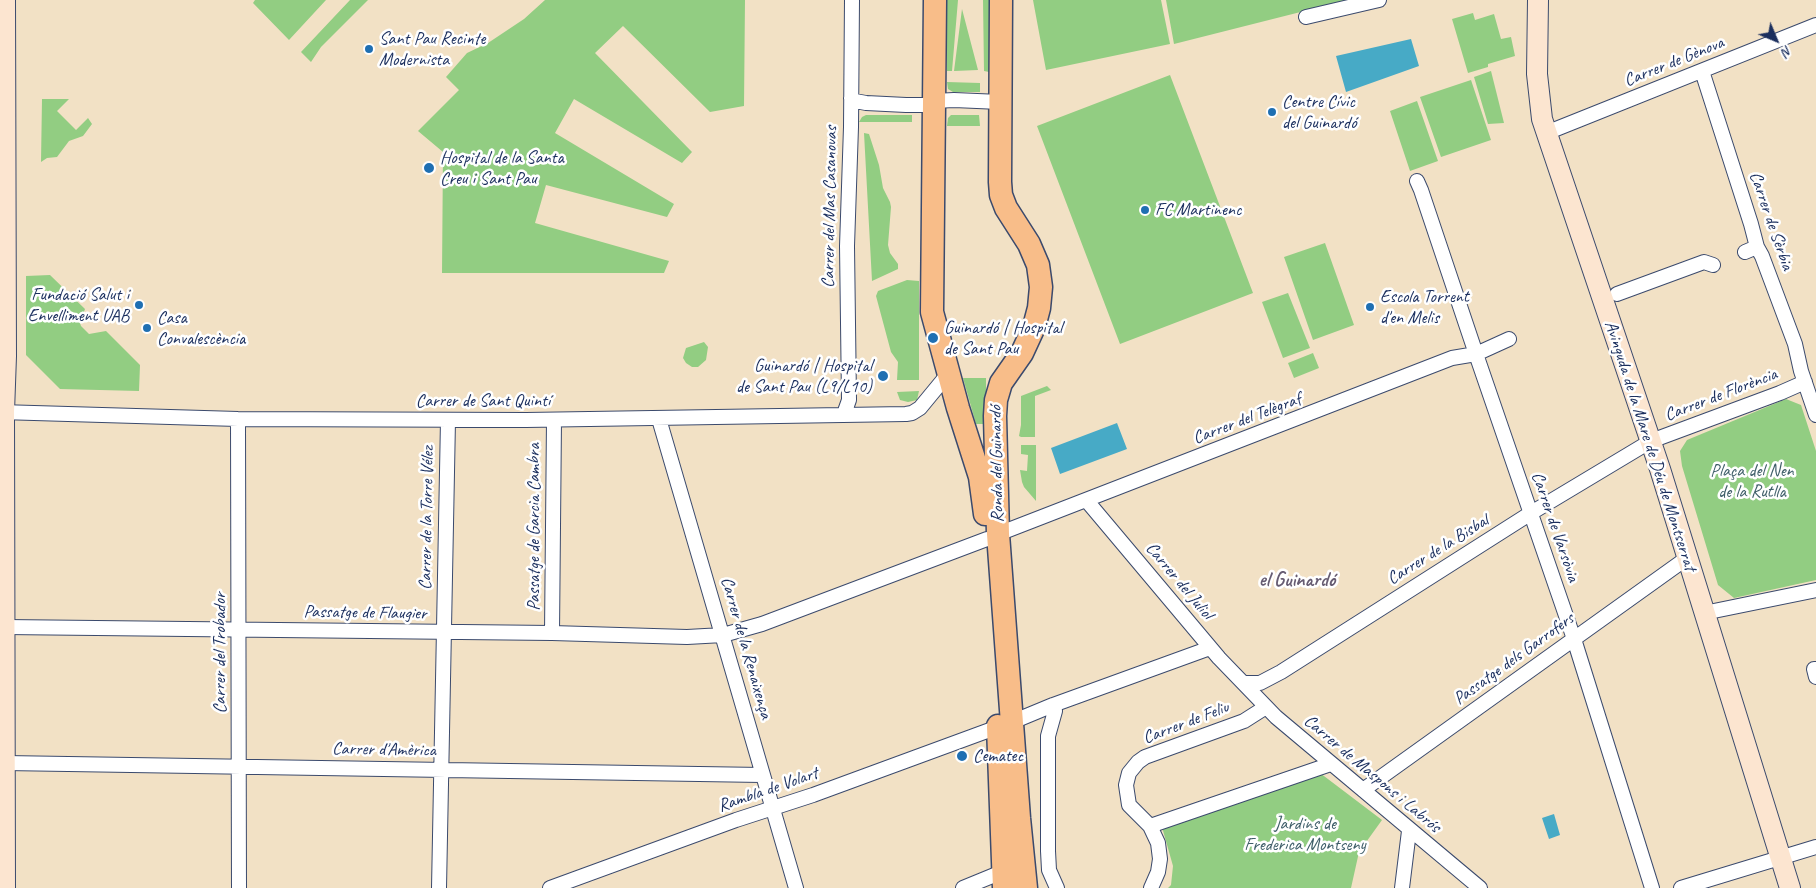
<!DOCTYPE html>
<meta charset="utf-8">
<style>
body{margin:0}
#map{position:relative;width:1816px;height:888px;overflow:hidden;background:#f2e1c5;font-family:Caveat,sans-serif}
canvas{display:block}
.north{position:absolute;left:1751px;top:15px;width:50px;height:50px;-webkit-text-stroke:4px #fff;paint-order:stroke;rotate:135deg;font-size:14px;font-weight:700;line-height:20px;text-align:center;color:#1b2f5e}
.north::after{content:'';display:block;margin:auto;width:18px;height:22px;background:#1b2f5e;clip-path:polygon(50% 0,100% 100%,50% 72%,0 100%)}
</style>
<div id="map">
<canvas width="1816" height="888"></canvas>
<div class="north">N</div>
</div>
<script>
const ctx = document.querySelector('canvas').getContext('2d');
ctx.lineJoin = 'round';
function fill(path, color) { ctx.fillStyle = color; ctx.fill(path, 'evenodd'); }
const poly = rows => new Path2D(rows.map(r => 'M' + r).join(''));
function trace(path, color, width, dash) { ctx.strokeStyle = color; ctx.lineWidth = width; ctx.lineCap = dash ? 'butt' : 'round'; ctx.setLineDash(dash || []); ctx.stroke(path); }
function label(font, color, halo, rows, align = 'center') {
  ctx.font = font + ' Caveat,sans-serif'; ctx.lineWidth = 5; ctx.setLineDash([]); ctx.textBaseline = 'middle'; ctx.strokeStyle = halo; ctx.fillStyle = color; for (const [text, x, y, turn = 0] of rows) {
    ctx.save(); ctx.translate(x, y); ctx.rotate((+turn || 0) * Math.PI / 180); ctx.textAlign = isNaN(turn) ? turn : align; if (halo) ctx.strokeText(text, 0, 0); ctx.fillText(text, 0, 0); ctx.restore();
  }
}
const green = poly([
 [255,0,326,0,289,40,253,3],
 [350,0,368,0,321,47,311,62,301,52],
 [545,0,745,0,744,106,710,112,623,26,595,53,692,152,682,163,574,99,555,133,674,204,667,217,546,185,535,223,669,261,664,273,442,273,443,152,418,131,459,90,446,77,467,53,488,43,524,19],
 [947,0,958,0,952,71,947,71],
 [983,0,989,0,989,72,984,71],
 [1033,0,1161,0,1170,44,1046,70],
 [1166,0,1348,0,1174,44],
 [962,9,978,70,954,71],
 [1473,13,1475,20,1494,14,1501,39,1511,37,1515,56,1488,64,1488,67,1468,73,1452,19],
 [1491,71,1504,123,1488,124,1474,77],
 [1170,75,1253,293,1120,344,1037,126],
 [1471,80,1491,140,1441,157,1420,97],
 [947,82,980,83,980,92,953,92,948,89],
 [42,99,69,99,57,111,76,130,88,118,92,124,83,136,69,141,57,157,47,158,41,162],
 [1417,101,1438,161,1410,171,1390,111],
 [866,115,912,115,912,122,859,122,862,117],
 [951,115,979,115,980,126,947,126,948,118],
 [864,133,869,134,879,165,883,188,890,202,891,207,888,245,890,253,898,264,898,269,872,281],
 [1325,243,1354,325,1313,340,1284,257],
 [50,275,85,309,80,323,81,326,89,334,106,331,140,365,139,391,60,389,26,355,26,276],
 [907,280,919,281,919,380,897,380,898,362,891,352,876,296,878,291],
 [1288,293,1310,348,1283,358,1262,302],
 [704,342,708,347,706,360,698,367,692,367,686,363,683,358,686,348],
 [1313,353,1319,368,1294,378,1288,363],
 [963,378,986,378,986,424,976,424],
 [1047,386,1051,390,1035,396,1035,437,1021,437,1019,436,1021,425,1021,396],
 [919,391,917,400,908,402,900,400,897,392],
 [1786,399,1801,405,1816,451,1816,580,1734,598,1718,585,1682,466,1680,451,1687,440],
 [1021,445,1036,445,1036,501,1024,487,1022,482,1020,470,1027,471,1028,455,1021,454],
 [1320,773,1382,820,1359,852,1351,888,1168,888,1171,885,1173,866,1162,827]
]);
const water = poly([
 [1411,39,1419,66,1346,92,1336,56],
 [1117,423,1127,449,1060,474,1051,448],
 [1554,814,1560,835,1549,839,1542,818]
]);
const street = poly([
 [1306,17,1379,0],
 [1702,71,1751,224,1757,247,1762,256,1795,344,1801,371,1816,415],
 [851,98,855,101,866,103,906,105,926,105,934,101,954,100,1000,102],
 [1546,133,1816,25],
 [1417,181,1421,190,1476,354,1574,639,1652,888],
 [1745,252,1752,249],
 [1617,294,1704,262,1713,265],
 [0,412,238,419,526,420,906,414,912,413,920,408,948,374],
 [844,414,849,400,847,246,851,127,852,0],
 [238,419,239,888],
 [659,419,796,888],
 [1087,501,1219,658,1276,717,1480,888],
 [998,534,1452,358,1476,354,1509,339],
 [1704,613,1816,590],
 [5,627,552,633,687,637,723,635,762,624,987,539],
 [552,633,554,420],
 [1816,669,1814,669,1816,677],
 [1244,683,1260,683,1281,672,1531,513,1651,441,1780,393,1805,382],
 [1053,705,1055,711,1048,736,1048,851,1049,870,1057,888],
 [1012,722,1053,705,1210,648],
 [5,763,762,775],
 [1363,790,1687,558],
 [1150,826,1331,764],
 [439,888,448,420],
 [550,888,736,820,813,795,998,727],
 [963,888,1002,872],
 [1151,888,1158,872,1160,859,1158,843,1150,826,1129,805,1126,785,1129,773,1138,762,1145,757,1244,721,1266,707],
 [1402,888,1409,831],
 [1681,888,1816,847]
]);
const secondary = poly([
 [5,0,6,356,4,412,5,888],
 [1538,0,1537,74,1542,119,1660,469,1790,888]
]);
const primary = poly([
 [935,0,932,312,958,408,980,477,985,514],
 [1001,0,1000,182,1001,195,1006,208,1029,244,1038,265,1041,287,1039,308,1034,327,1022,353,1001,383,996,400,995,416,998,534,1019,818,1026,888],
 [998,726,1004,888]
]);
const markers = [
 [369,49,5,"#1f6fb2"],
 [1272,112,5,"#1f6fb2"],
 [429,168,6,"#1f6fb2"],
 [1145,210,5,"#1f6fb2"],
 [139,305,5,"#1f6fb2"],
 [1370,307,5,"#1f6fb2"],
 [147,328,5,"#1f6fb2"],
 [933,338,6,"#1f6fb2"],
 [883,376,6,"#1f6fb2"],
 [962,756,6,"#1f6fb2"]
];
const poiNames = [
 ["Sant Pau Recinte",379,39],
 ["Modernista",379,60],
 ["Centre Cívic",1282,102],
 ["del Guinardó",1282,123],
 ["Hospital de la Santa",440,158],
 ["Creu i Sant Pau",440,179],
 ["FC Martinenc",1155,210],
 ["Fundació Salut i",129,295,"right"],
 ["Envelliment UAB",129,316,"right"],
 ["Escola Torrent",1380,297],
 ["d'en Melis",1380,318],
 ["Casa",157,318],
 ["Convalescència",157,339],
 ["Guinardó | Hospital",944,328],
 ["de Sant Pau",944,349],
 ["Guinardó | Hospital",872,366,"right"],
 ["de Sant Pau (L9/L10)",872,387,"right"],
 ["Cematec",973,756]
];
const streetNames = [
 ["Carrer de Gènova",1674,62,-22],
 ["Carrer del Mas Casanovas",830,207,-89],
 ["Carrer de Sèrbia",1771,221,71],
 ["Carrer de Florència",1721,395,-21],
 ["Carrer de Sant Quintí",483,401],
 ["Carrer del Telègraf",1247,419,-21],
 ["Avinguda de la Mare de Déu de Montserrat",1650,446,72],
 ["Ronda del Guinardó",997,464,-91],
 ["Carrer de la Torre Vélez",427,518,-89],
 ["Passatge de Garcia Cambra",534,527,-90],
 ["Carrer de Varsòvia",1555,527,71],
 ["Carrer de la Bisbal",1438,550,-32],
 ["Carrer del Juliol",1179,581,50],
 ["Passatge de Flaugier",365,613,1],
 ["Carrer de la Renaixença",746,648,74],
 ["Carrer del Trobador",220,653,-90],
 ["Passatge dels Garrofers",1514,659,-36],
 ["Carrer de Feliu",1186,723,-21],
 ["Carrer d'Amèrica",384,750,1],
 ["Carrer de Maspons i Labrós",1372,774,40],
 ["Rambla de Volart",768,790,-19]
];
const parkNames = [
 ["Plaça del Nen",1752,471],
 ["de la Rutlla",1752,492],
 ["Jardins de",1305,824],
 ["Frederica Montseny",1305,845]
];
const quarterNames = [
 ["el Guinardó",1297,581]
];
fill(green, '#92cd82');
fill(water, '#47aac6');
trace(street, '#3b4a6d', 16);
trace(secondary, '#3b4a6d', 22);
trace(primary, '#3b4a6d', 25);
trace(street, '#fff', 14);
trace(secondary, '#fce5d0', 20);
trace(primary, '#f8bd89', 22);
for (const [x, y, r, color] of markers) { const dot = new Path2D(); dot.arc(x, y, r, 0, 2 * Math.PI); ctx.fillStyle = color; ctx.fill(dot); trace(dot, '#fff', 2); }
label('18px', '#1b2f5e', '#fff', poiNames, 'left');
label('18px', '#1b2f5e', '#fff', streetNames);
label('18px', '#3f5e69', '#fff', parkNames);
label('bold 20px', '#665c72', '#fff', quarterNames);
</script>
